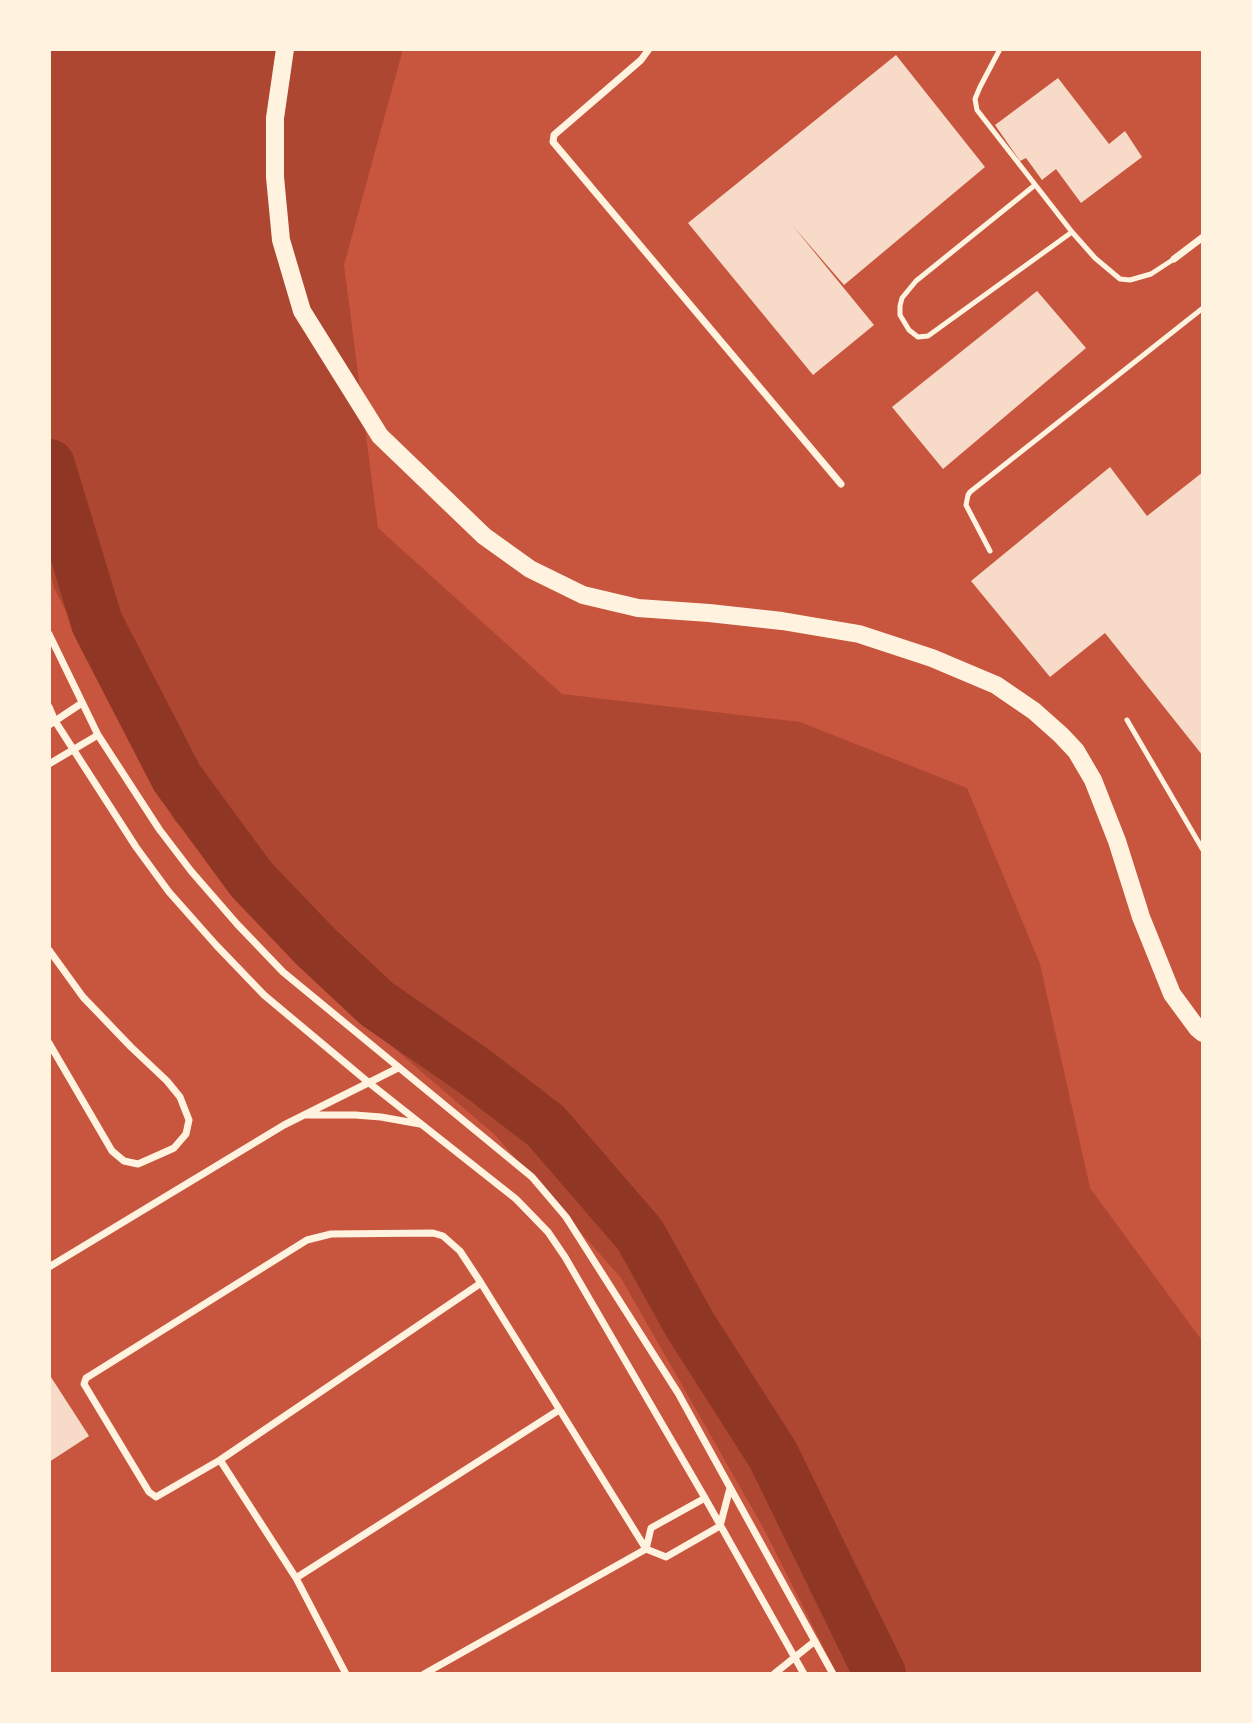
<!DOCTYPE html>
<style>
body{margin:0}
#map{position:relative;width:1252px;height:1723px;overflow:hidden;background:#c8553d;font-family:Quicksand,sans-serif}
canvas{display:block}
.frame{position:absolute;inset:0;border:51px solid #fff3e0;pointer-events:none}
</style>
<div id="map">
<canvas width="1252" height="1723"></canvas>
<div class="frame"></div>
</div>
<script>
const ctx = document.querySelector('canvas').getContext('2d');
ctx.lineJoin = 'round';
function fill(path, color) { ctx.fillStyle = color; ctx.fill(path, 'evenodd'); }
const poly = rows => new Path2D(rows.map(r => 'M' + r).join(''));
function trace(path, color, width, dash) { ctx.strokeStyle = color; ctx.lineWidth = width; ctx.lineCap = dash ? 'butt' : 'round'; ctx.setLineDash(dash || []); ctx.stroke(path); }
const green = poly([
 [49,49,403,49,344,265,378,528,562,694,800,722,967,788,1040,964,1090,1188,1203,1342,1203,1674,837,1674,765,1531,621,1278,495,1135,351,1011,174,820,54,588,49,564]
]);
const river = poly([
 [49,465,97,623,177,778,251,879,315,946,377,1004,474,1071,546,1126,640,1235,690,1325,773,1455,880,1674]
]);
const building = poly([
 [896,55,985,167,844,285,793,226,874,325,813,375,688,223],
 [1058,78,1109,144,1125,131,1142,157,1081,203,1056,169,1042,180,1026,158,1020,161,995,125],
 [1037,291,1086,348,943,469,892,407],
 [1110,467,1147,516,1203,472,1203,756,1105,633,1050,677,971,581],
 [49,1374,89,1436,49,1462]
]);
const service = poly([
 [1000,49,980,87,975,99,977,110,1072,232,1095,258,1120,279,1130,280,1151,274,1174,259],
 [1035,185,916,281,902,298,900,306,900,315,909,330,918,337,928,336,1072,232],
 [990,551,966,505,968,495,970,492,1203,308],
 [1127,720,1203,850]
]);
const minor = poly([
 [649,49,641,60,554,135,553,142,841,484],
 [1174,259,1203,237],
 [49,634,98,735,159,829,191,871,237,924,283,972,532,1177,566,1217,678,1393,833,1674],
 [49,707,55,721,136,847,169,892,216,945,264,995,368,1082,516,1199,548,1232,565,1257,705,1498,804,1674],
 [49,725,82,703],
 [49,764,98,735],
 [49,950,83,997,131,1047,167,1081,180,1097,189,1120,186,1134,174,1148,163,1153,138,1164,124,1161,112,1151,49,1043],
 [307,1115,355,1115,381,1117,420,1124],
 [49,1267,284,1125,398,1068],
 [481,1283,220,1460,156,1497,149,1492,84,1384,86,1378,91,1375,307,1240,331,1234,433,1233,443,1236,460,1251,481,1283,646,1549,666,1557,720,1526,730,1488],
 [220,1460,296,1578],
 [346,1674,296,1578,559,1410],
 [424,1674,646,1549,651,1528,705,1498],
 [774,1674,815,1641]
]);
const primary = poly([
 [285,49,275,118,275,177,281,240,302,311,380,436,484,536,530,569,583,595,638,608,709,613,782,621,859,634,932,658,996,685,1034,711,1061,735,1076,751,1093,780,1117,841,1141,917,1172,994,1197,1028,1203,1033]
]);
fill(green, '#ae4732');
trace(river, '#8f3625', 52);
fill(building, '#f7dbc8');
trace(service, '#fff3e0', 5);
trace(minor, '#fff3e0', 7);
trace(primary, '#fff3e0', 18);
</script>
